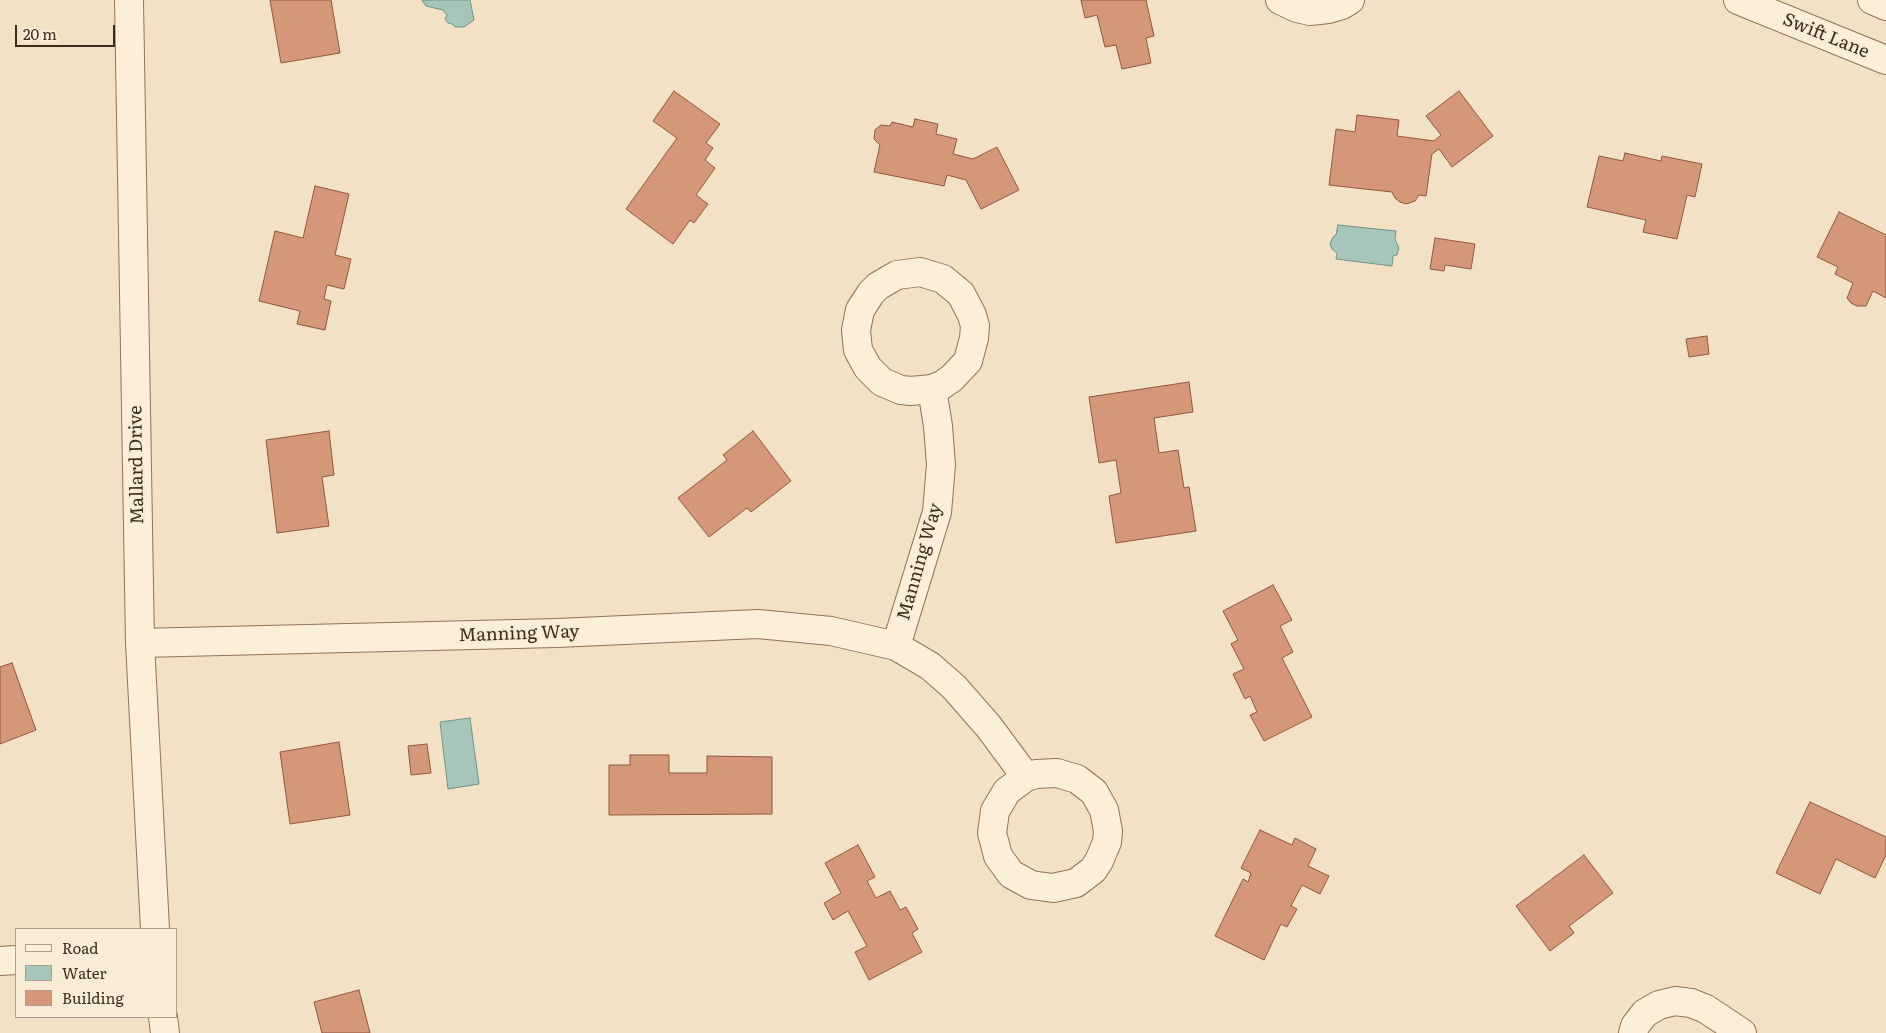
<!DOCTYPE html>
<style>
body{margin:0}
#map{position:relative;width:1886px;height:1033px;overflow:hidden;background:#f2e1c5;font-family:Literata,serif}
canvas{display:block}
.legend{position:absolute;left:15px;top:928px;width:162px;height:90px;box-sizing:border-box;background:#f9ecd6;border:1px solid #ae9f8c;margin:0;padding:6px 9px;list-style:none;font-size:15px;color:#3e2b1e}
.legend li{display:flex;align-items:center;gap:10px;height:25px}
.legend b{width:25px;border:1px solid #ae9f8c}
.scale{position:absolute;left:15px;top:25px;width:100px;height:22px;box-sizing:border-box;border:2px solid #3e2b1e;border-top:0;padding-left:6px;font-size:15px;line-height:18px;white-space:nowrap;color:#3e2b1e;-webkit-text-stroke:4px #f9ecd6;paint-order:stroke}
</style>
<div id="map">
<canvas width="1886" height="1033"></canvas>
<ul class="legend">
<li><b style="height:6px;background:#fcefda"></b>Road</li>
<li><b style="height:14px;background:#a7c5ba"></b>Water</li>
<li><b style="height:14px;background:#d49778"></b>Building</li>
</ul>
<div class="scale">20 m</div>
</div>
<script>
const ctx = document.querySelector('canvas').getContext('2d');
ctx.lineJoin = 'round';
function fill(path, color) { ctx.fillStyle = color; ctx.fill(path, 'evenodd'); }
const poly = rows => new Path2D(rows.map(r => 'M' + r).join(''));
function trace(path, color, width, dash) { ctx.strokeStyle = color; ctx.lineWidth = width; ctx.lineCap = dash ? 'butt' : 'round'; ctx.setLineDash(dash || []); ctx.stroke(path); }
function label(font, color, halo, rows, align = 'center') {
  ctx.font = font + ' Literata,serif'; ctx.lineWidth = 4; ctx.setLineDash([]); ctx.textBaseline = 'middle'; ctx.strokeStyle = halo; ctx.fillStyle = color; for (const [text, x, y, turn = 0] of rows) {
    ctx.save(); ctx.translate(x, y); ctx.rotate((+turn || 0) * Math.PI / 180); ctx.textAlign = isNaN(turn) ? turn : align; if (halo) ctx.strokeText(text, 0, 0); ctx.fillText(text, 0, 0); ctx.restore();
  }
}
const water = poly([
 [422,0,470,0,474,20,464,27,455,27,452,24,448,23,445,19,447,15,443,10,426,6,422,0],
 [1338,225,1396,231,1395,239,1399,248,1397,255,1393,256,1392,266,1336,259,1337,253,1332,249,1330,244,1333,237,1336,235,1338,225],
 [470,718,479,784,448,789,440,722,470,718]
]);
const building = poly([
 [270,0,331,0,340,53,281,63,270,0],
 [1081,0,1146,0,1154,36,1146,38,1151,63,1122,69,1116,45,1105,47,1097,15,1085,18,1081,0],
 [674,91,720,124,706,143,713,148,705,160,715,168,696,195,708,204,694,223,690,220,673,244,626,209,677,138,653,121,674,91],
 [1459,91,1493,136,1452,167,1439,149,1432,154,1426,196,1419,195,1415,201,1406,204,1400,202,1395,198,1392,192,1329,185,1336,129,1355,132,1357,115,1399,120,1397,136,1434,141,1441,135,1426,116,1459,91],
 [915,119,938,124,936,134,957,139,953,154,973,159,997,147,1019,190,981,209,966,180,947,175,944,186,874,172,880,145,874,139,875,130,881,125,890,126,892,122,913,127,915,119],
 [1625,153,1661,161,1662,156,1702,164,1695,197,1687,195,1677,239,1643,232,1646,220,1587,207,1599,156,1623,161,1625,153],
 [315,186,349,194,335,255,351,259,344,289,327,285,324,299,331,301,325,330,297,324,300,311,259,301,275,231,303,238,315,186],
 [1839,212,1886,235,1886,298,1873,291,1866,306,1857,306,1851,303,1847,298,1853,283,1835,274,1838,267,1817,257,1839,212],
 [1435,238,1475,244,1471,269,1445,265,1444,271,1430,269,1435,238],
 [1707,336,1709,354,1689,357,1686,339,1707,336],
 [1189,382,1193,412,1154,418,1159,453,1178,450,1184,488,1189,487,1196,531,1116,543,1109,496,1121,493,1116,460,1099,463,1089,397,1189,382],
 [329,431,334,475,322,477,329,526,277,533,266,440,329,431],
 [753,431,791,481,751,512,747,508,709,537,678,498,727,460,723,455,753,431],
 [1273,585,1292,620,1280,626,1293,652,1282,658,1312,717,1264,741,1250,715,1257,712,1250,696,1245,699,1233,674,1244,669,1231,644,1238,640,1223,611,1273,585],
 [12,663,36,730,0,744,0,667,12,663],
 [339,742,350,815,290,824,280,752,339,742],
 [427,744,431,773,411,775,408,746,427,744],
 [630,755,669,755,669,773,707,773,707,756,772,757,772,814,609,815,609,765,630,765,630,755],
 [1810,802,1886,837,1886,855,1875,878,1836,859,1820,894,1776,873,1810,802],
 [1260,830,1292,845,1295,838,1316,849,1308,866,1329,876,1320,894,1302,885,1291,906,1297,909,1287,927,1281,924,1264,960,1215,936,1243,879,1248,882,1251,873,1241,868,1260,830],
 [858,845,875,877,867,881,876,898,890,891,900,910,906,907,918,929,912,933,922,952,869,980,855,952,867,946,848,911,833,920,824,903,841,893,825,863,858,845],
 [1584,855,1613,893,1569,926,1574,933,1550,951,1516,906,1584,855],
 [359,990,370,1033,322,1033,314,1002,359,990]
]);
const minor = poly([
 [129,0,140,643,155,929],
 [1280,0,1297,8,1310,11,1328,9,1342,5,1350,0],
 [1738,0,1886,60],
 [1872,0,1886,6],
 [140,643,557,633,758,624,831,631,896,646,930,666,954,687,989,727,1026,777,1036,774,1057,773,1077,779,1094,792,1104,810,1108,831,1107,842,1099,861,1093,870,1076,883,1053,888,1031,885,1011,874,998,856,992,833,995,811,1007,791,1026,777],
 [896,646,937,512,941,465,938,426,932,389,911,391,901,390,882,382,868,368,858,350,856,330,860,310,871,293,878,286,897,275,920,272,943,279,961,294,972,315,975,326,974,338,968,361,952,378,942,385,932,389],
 [0,961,16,960],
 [163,1017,165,1033],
 [1633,1033,1635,1026,1645,1013,1659,1005,1675,1001,1691,1003,1706,1009,1742,1033]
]);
const streetNames = [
 ["Swift Lane",1826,36,22],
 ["Mallard Drive",137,465,-91],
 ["Manning Way",920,562,-74],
 ["Manning Way",519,634,-2]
];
fill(water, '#a7c5ba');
trace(water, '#6d9588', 1);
fill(building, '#d49778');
trace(building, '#91573d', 1);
trace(minor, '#907259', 30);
trace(minor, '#fcefda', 28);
label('18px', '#3e2b1e', '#f9ecd6', streetNames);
</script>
